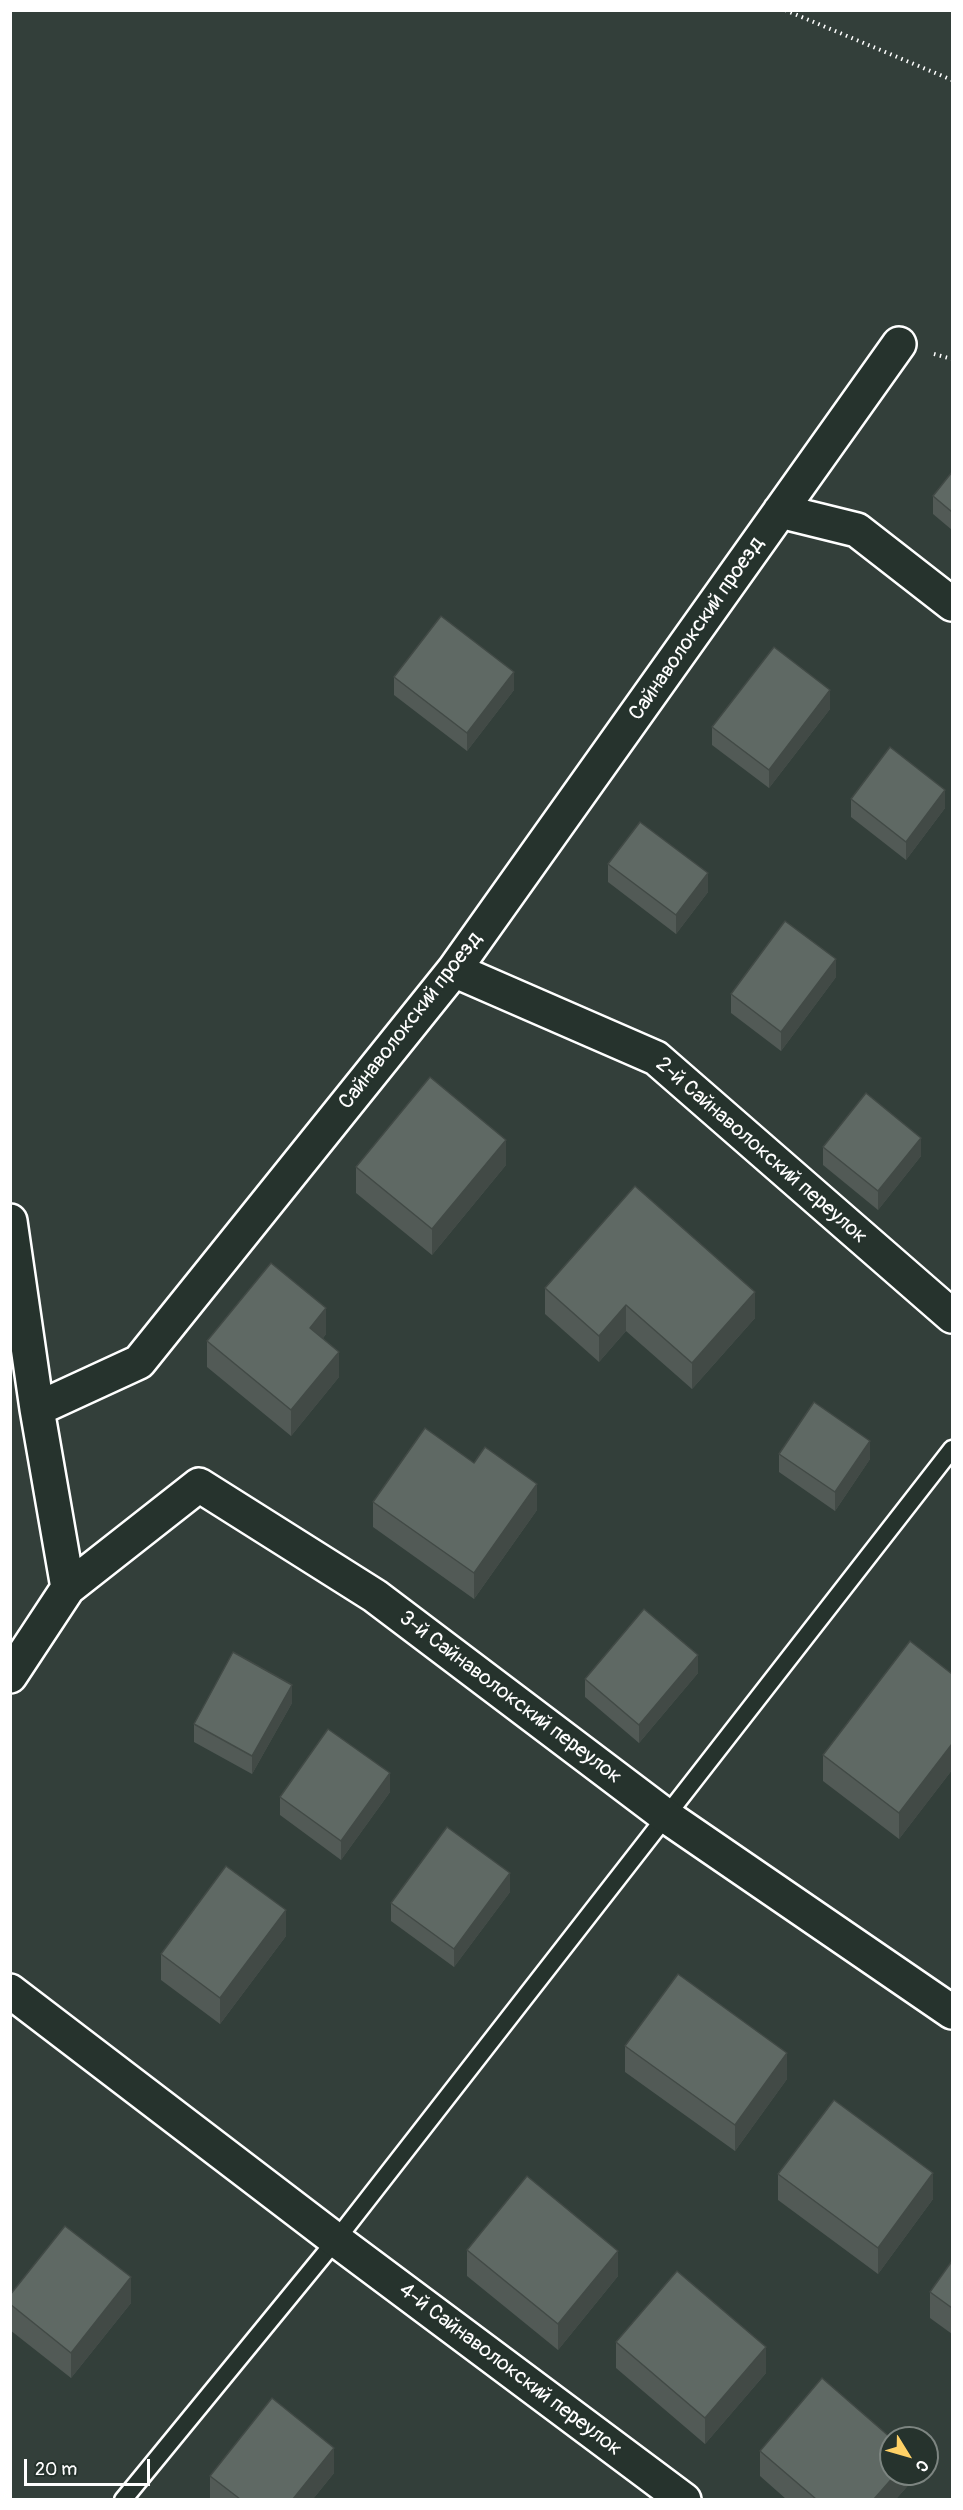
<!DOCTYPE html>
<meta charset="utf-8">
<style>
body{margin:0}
#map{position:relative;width:963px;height:2510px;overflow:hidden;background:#333f3a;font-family:Pangolin,sans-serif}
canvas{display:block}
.frame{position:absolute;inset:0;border:12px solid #fff;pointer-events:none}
.north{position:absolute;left:879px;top:2426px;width:60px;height:60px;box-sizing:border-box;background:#26332d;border:2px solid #7d8581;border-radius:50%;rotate:127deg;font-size:16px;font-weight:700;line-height:24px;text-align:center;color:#fff}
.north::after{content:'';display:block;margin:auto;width:21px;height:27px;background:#ffd166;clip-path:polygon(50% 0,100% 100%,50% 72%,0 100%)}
.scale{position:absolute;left:24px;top:2459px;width:126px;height:27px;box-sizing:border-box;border:3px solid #fff;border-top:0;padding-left:8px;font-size:18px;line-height:21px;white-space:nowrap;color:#fff;-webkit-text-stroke:4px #26332d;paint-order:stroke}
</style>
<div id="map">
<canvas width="963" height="2510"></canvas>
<div class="frame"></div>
<div class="north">С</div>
<div class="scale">20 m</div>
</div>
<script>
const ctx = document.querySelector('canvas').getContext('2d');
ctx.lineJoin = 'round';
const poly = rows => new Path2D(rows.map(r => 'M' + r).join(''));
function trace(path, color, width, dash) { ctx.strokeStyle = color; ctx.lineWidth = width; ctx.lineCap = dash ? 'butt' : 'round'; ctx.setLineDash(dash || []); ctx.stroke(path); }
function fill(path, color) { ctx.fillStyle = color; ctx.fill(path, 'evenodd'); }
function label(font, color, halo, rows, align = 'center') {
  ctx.font = font + ' Pangolin,sans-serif'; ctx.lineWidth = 4.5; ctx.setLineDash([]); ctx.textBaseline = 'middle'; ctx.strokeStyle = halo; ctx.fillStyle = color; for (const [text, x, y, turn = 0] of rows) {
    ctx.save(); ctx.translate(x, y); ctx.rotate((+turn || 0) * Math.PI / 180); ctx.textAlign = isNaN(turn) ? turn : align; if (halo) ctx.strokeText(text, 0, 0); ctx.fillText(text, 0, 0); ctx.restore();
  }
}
const path = poly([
 [785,10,952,80],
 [934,354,952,359]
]);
const service = poly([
 [123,2500,336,2240,952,1449]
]);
const minor = poly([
 [780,511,857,530,952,604],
 [454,970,656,1058,952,1316],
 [10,1221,37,1409,68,1588,10,1676],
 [37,1409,139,1362,454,970,899,344],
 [68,1588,199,1485,375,1596,666,1816,952,2012],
 [10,1991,336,2240,684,2500]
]);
const wall = poly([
 [952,472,952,530,933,514,933,496],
 [394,677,514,690,467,751,394,695],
 [830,709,769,788,712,745,712,727],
 [851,799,945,808,906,860,851,817],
 [608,864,708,892,676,934,608,882],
 [836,977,781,1051,731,1013,731,994],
 [823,1147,921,1156,878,1210,823,1165],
 [506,1165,432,1255,356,1193,356,1167],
 [545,1288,755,1318,692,1389,626,1331,599,1362,545,1314],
 [326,1334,323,1338,339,1377,291,1436,207,1367,207,1341],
 [779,1454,870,1459,835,1511,779,1472],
 [373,1502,537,1510,474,1599,373,1527],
 [698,1673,639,1743,585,1697,585,1679],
 [952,1674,952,1770,899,1839,823,1781,823,1755],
 [292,1703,252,1774,194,1742,194,1724],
 [390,1792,341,1860,280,1815,280,1797],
 [510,1892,454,1967,391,1921,391,1903],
 [286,1936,220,2024,161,1980,161,1954],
 [625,2046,787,2079,735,2151,625,2072],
 [778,2174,933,2199,878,2274,778,2200],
 [467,2250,618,2276,558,2350,467,2276],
 [952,2261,952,2334,930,2318,930,2292],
 [10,2295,131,2303,71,2378,10,2330],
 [616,2342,766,2373,705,2444,616,2368],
 [760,2451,912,2474,912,2481,896,2499,786,2499,760,2476],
 [334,2473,313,2499,210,2499,210,2476]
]);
const shadedWall = poly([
 [514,672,514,690,467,751,467,733],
 [830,690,830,709,769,788,769,770],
 [945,790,945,808,906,860,906,842],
 [708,873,708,892,676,934,676,915],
 [836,959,836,977,781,1051,781,1032],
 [921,1138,921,1156,878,1210,878,1191],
 [506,1140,506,1165,432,1255,432,1229],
 [755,1292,755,1318,692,1389,692,1363],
 [626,1305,626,1331,599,1362,599,1336],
 [326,1308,326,1334,310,1354,310,1328],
 [339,1352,339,1377,291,1436,291,1410],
 [870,1441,870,1459,835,1511,835,1492],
 [537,1484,537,1510,474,1599,474,1573],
 [698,1655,698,1673,639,1743,639,1725],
 [292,1685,292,1703,252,1774,252,1756],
 [952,1744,952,1770,899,1839,899,1813],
 [390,1773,390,1792,341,1860,341,1841],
 [510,1873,510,1892,454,1967,454,1949],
 [286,1910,286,1936,220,2024,220,1998],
 [787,2053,787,2079,735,2151,735,2125],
 [933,2173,933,2199,878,2274,878,2248],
 [618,2251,618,2276,558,2350,558,2324],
 [131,2277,131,2303,71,2378,71,2353],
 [766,2347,766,2373,705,2444,705,2418],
 [334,2448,334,2473,313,2499,293,2499],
 [896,2474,912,2474,912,2481,896,2499,874,2499]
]);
const building = poly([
 [952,472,952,512,933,496,952,472],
 [441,616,514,672,467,733,394,677,441,616],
 [774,647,830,690,769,770,712,727,774,647],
 [890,747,945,790,906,842,851,799,890,747],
 [640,822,708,873,676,915,608,864,640,822],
 [785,921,836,959,781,1032,731,994,785,921],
 [430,1077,506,1140,432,1229,356,1167,430,1077],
 [866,1093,921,1138,878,1191,823,1147,866,1093],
 [635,1186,755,1292,692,1363,626,1305,599,1336,545,1288,635,1186],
 [271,1263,326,1308,310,1328,339,1352,291,1410,207,1341,271,1263],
 [814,1402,870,1441,835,1492,779,1454,814,1402],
 [425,1428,474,1463,485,1447,537,1484,474,1573,373,1502,425,1428],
 [644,1609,698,1655,639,1725,585,1679,644,1609],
 [910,1641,952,1674,952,1744,899,1813,823,1755,910,1641],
 [233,1652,292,1685,252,1756,194,1724,233,1652],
 [328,1729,390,1773,341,1841,280,1797,328,1729],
 [447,1827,510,1873,454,1949,391,1903,447,1827],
 [226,1866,286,1910,220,1998,161,1954,226,1866],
 [678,1974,787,2053,735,2125,625,2046,678,1974],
 [834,2100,933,2173,878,2248,778,2174,834,2100],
 [527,2176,618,2251,558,2324,467,2250,527,2176],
 [65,2226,131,2277,71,2353,10,2304,10,2295,65,2226],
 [952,2261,952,2308,930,2292,952,2261],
 [677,2271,766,2347,705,2418,616,2342,677,2271],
 [822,2378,891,2438,891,2474,896,2474,874,2499,816,2499,760,2451,822,2378],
 [272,2398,334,2448,293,2499,240,2499,210,2476,272,2398]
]);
const streetNames = [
 ["Сайнаволокский проезд",697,629,-55],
 ["Сайнаволокский проезд",411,1021,-52],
 ["2-й Сайнаволокский переулок",761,1151,41],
 ["3-й Сайнаволокский переулок",510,1698,37],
 ["4-й Сайнаволокский переулок",510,2370,37]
];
trace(service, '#fff', 21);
trace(minor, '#fff', 38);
trace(path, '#fff', 4, [1.5, 4.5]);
trace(service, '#26332d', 16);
trace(minor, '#26332d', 33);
fill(wall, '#525a56');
fill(shadedWall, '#424a46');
fill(building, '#5f6964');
trace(building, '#424a46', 1.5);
label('21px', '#fff', '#26332d', streetNames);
</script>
